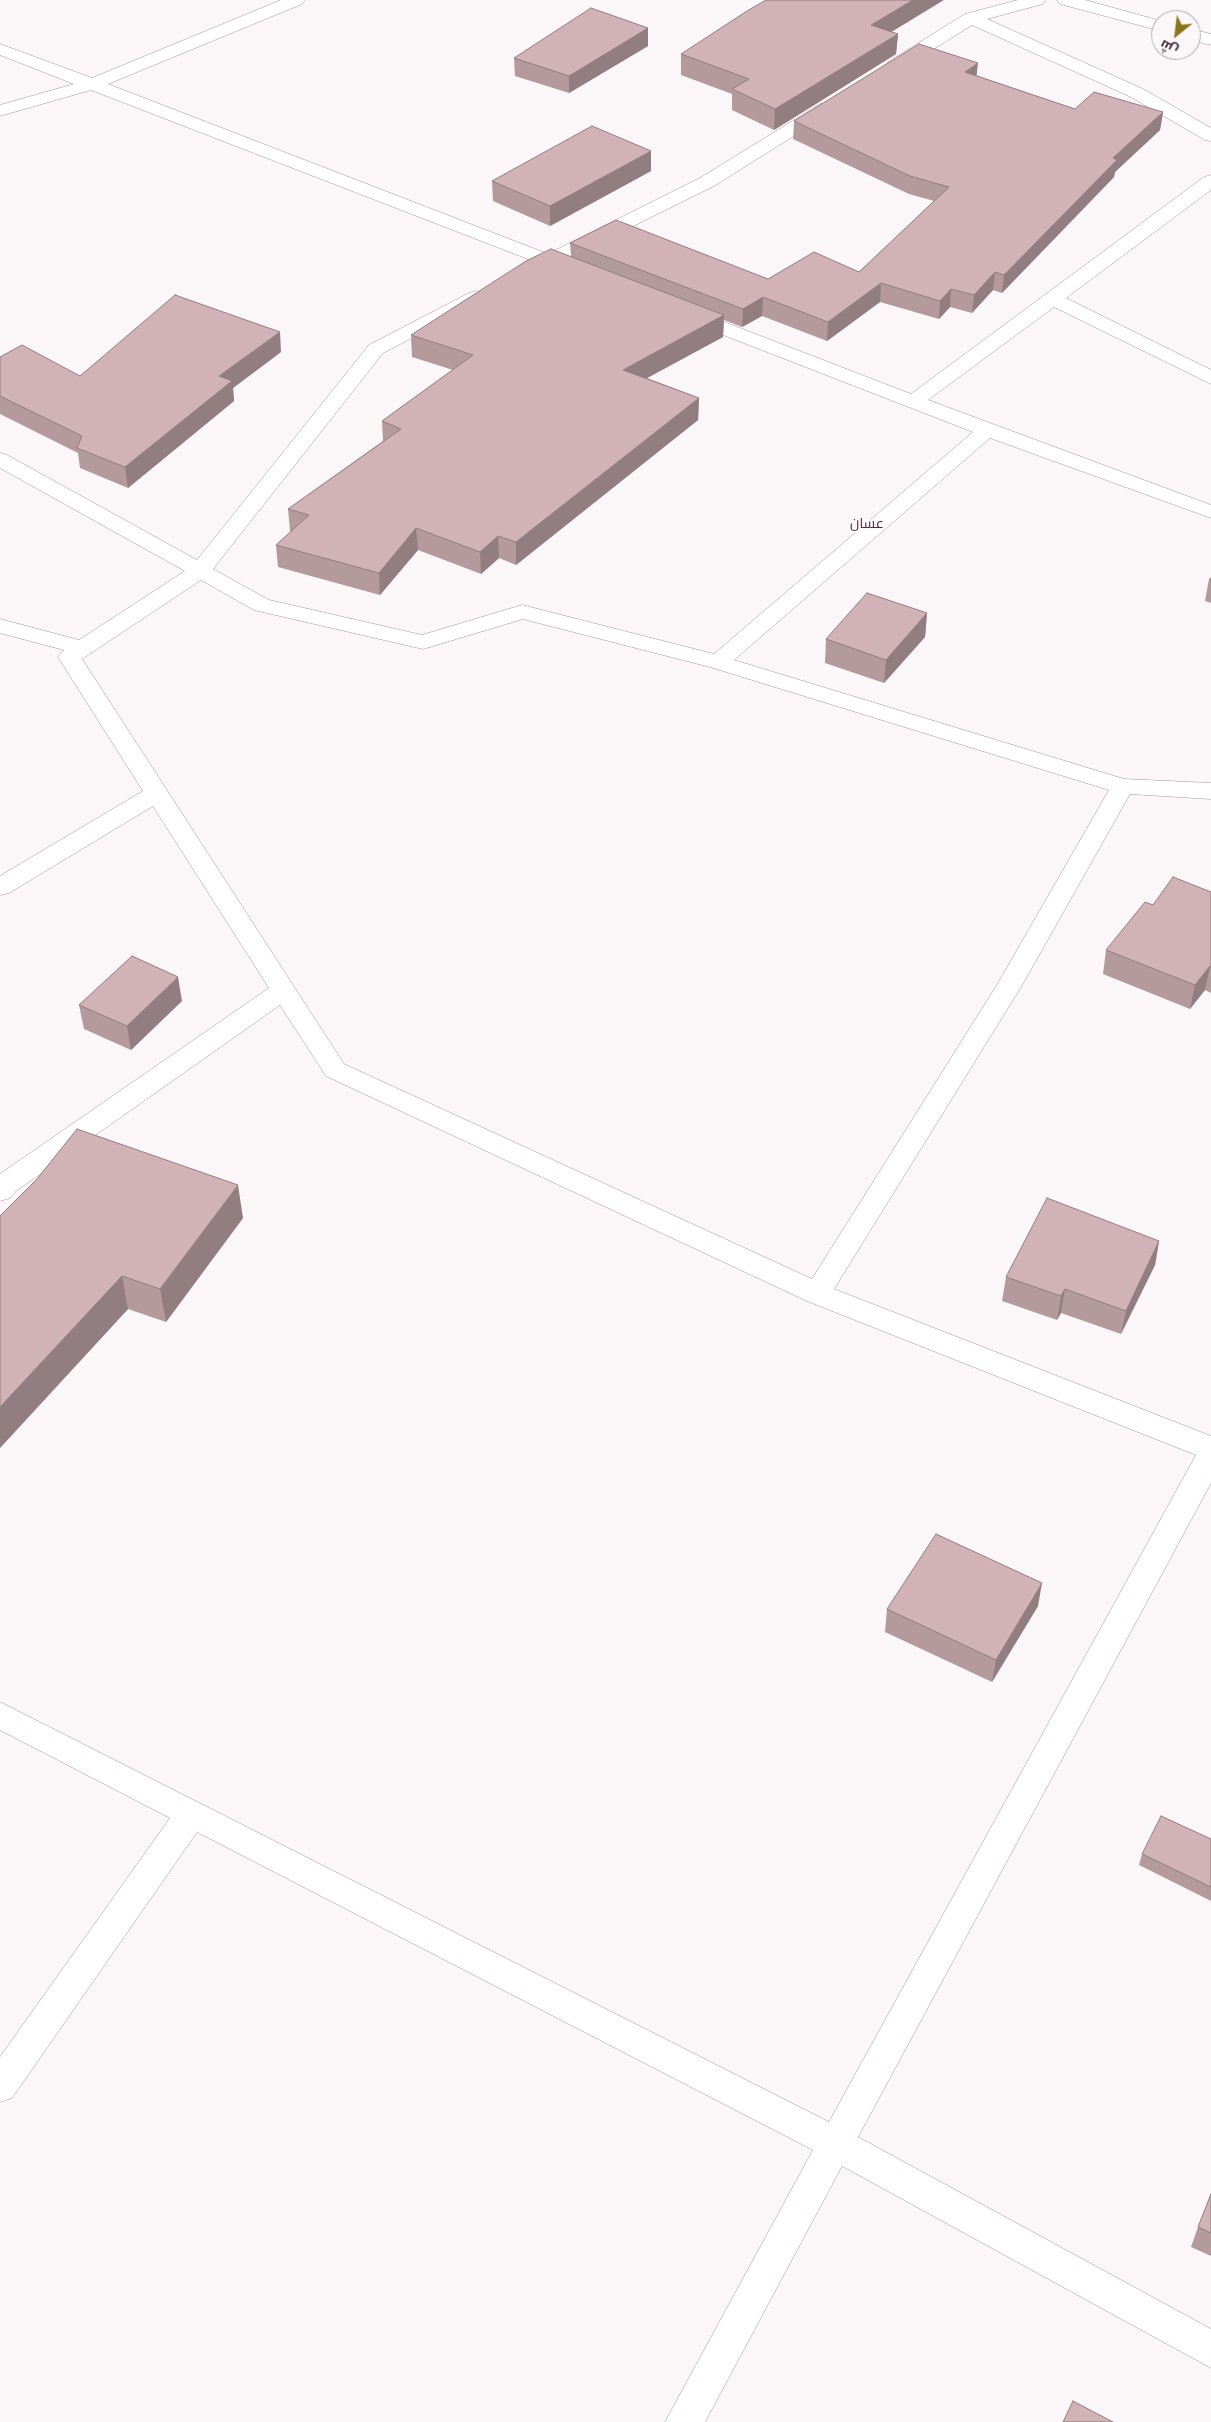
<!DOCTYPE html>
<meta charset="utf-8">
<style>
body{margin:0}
#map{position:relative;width:1211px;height:2422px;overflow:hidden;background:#fbf6f8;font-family:"Source Sans 3",Cairo,sans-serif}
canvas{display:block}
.north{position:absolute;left:1151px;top:10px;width:50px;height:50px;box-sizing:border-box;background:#fbf6f8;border:1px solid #afa8ab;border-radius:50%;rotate:209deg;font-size:14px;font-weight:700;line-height:20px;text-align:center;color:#3d3338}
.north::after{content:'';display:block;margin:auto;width:18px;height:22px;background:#8b761a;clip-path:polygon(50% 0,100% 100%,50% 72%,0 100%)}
</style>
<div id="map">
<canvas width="1211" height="2422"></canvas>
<div class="north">ش</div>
</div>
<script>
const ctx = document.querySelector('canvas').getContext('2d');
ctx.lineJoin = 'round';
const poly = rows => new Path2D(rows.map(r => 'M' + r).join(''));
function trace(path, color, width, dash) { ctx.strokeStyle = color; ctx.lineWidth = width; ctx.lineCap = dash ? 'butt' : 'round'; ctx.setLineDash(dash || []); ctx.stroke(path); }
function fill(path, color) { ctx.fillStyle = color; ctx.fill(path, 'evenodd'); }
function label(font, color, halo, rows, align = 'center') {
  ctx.font = font + ' "Source Sans 3",Cairo,sans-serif'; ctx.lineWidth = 4; ctx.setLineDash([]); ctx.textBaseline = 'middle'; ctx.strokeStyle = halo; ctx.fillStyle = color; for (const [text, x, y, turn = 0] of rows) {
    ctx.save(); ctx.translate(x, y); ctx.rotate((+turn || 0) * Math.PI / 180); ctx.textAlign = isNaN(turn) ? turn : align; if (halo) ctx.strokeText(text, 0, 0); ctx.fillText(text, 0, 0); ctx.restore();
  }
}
const minor = poly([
 [281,0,305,0,302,4,108,84,548,254,700,178,820,104,826,103,832,104,835,108,832,112,714,186,565,260,570,265,567,269,560,271,550,268,530,276,523,274,520,270,533,261,91,90,0,116,0,105,74,84,0,55,0,44,92,78,281,0],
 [1018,0,1046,0,1043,4,987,19,1143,89,1211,128,1211,141,1205,140,1131,97,972,25,900,70,894,71,888,70,885,66,888,62,965,14,1018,0],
 [1057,0,1085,0,1161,21,1161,31,1060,4,1057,0],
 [1191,29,1211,34,1211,45,1191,40,1191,29],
 [1211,175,1211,190,1066,298,1211,370,1211,384,1054,307,928,400,1211,505,1211,518,990,438,734,660,1124,779,1211,783,1211,799,1130,794,1021,987,834,1289,1211,1436,1211,1483,858,2137,1211,2329,1211,2368,842,2166,705,2422,665,2422,813,2150,197,1832,12,2098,0,2102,0,2057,170,1818,0,1730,0,1702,829,2122,1196,1455,807,1301,326,1076,280,1005,16,1191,10,1198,0,1201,0,1174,269,988,153,806,9,893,0,895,0,876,143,791,58,657,64,650,0,633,0,619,79,640,185,571,0,468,0,453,7,455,197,560,369,345,469,293,476,291,483,293,486,297,483,301,383,353,213,569,269,600,422,635,522,605,714,654,973,432,682,319,679,315,682,311,689,309,696,311,911,394,1204,177,1211,175],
 [201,580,254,610,423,649,523,619,710,667,1109,790,997,985,812,1279,344,1064,82,659,201,580]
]);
const wall = poly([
 [648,28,648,46,569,93,515,76,514,58],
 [891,32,898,34,896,54,774,130,732,110,732,94,681,75,681,54],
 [977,76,1075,109,1163,112,1160,130,1115,172,1114,177,1002,293,993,290,972,313,950,307,939,319,880,302,827,341,762,316,742,327,724,320,723,337,647,378,699,398,698,420,516,565,499,558,481,574,418,550,380,595,278,567,276,545,291,531,290,531,288,509,383,441,382,421,453,370,412,357,411,335,571,256,570,243,768,279,859,272,934,201,909,194,793,139,794,121],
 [651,171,550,226,493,201,492,181],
 [281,352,233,388,234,401,128,488,80,468,78,453,0,414,0,357,80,376],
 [1211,577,1211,603,1205,601,1209,579],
 [927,613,925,637,884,683,825,663,826,639],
 [1211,892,1211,993,1205,990,1190,1009,1103,974,1106,950,1153,905],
 [182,1001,131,1050,84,1029,79,1005],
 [0,1216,243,1218,166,1322,128,1309,0,1448],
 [1159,1241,1155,1265,1121,1334,1061,1313,1057,1320,1002,1301,1006,1277],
 [1038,1606,992,1682,885,1632,887,1609],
 [1211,1839,1211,1901,1139,1865,1142,1854],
 [1211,2194,1211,2256,1191,2247,1198,2227]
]);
const shadedWall = poly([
 [913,0,944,0,870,45,871,25],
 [648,28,648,46,569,93,569,76],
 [898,34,896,54,774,130,775,109],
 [978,63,976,81,965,72],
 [1163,112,1160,130,1115,172,1114,177,1002,293,1004,275,1113,158],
 [651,151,651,171,550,226,550,206],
 [995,272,993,290,972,313,974,295],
 [881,283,880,302,827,341,828,322],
 [951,289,950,307,939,319,940,301],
 [763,297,762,316,742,327,743,309],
 [724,315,723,337,623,391,623,370],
 [280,332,281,352,233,388,234,401,128,488,125,467,219,376],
 [699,398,698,420,516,565,516,542],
 [416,528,418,550,380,595,379,573],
 [498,536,499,558,481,574,480,552],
 [927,613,925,637,884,683,886,660],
 [1210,966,1205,990,1190,1009,1195,985],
 [178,977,182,1001,131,1050,127,1026],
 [238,1185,243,1218,166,1322,160,1289],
 [1159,1241,1155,1265,1121,1334,1126,1311],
 [122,1276,128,1309,0,1448,0,1407],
 [1065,1289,1061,1313,1057,1320,1061,1296],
 [1042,1583,1038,1606,992,1682,996,1660]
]);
const building = poly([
 [766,0,913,0,871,25,898,34,775,109,732,89,749,79,681,54,747,11,766,0],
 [591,8,648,28,569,76,514,58,591,8],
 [919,44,978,63,965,72,1075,109,1094,92,1163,112,1113,158,1117,160,1004,275,995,272,974,295,951,289,940,301,881,283,828,322,763,297,743,309,570,243,616,220,768,279,814,252,859,272,949,187,910,176,794,121,919,44],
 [592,126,651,151,550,206,492,181,592,126],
 [551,249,724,315,623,370,699,398,516,542,498,536,480,552,416,528,379,573,276,545,309,515,288,509,401,429,382,421,473,355,411,335,526,261,551,249],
 [175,295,280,332,219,376,232,381,125,467,77,448,82,436,0,396,0,357,22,345,80,376,175,295],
 [867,593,927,613,886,660,826,639,867,593],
 [1173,877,1211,892,1211,967,1210,966,1195,985,1106,950,1145,902,1153,905,1173,877],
 [132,956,178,977,127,1026,79,1005,132,956],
 [77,1129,238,1185,160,1289,122,1276,0,1407,0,1216,37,1179,77,1129],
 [1047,1198,1159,1241,1126,1311,1065,1289,1061,1296,1006,1277,1047,1198],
 [936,1534,1042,1583,996,1660,887,1609,936,1534],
 [1161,1816,1211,1839,1211,1887,1142,1854,1161,1816],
 [1211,2194,1211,2233,1198,2227,1211,2194],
 [1073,2401,1113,2422,1063,2422,1073,2401]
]);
const farQuarternames = [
 ["عسان",867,525]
];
trace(minor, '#aa909c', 1);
fill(minor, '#fff');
fill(wall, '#b49a9d');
fill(shadedWall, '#927d80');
fill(building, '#d1b3b7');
trace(building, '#927d80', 1);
label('14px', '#442f39', '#fbf6f8', farQuarternames);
</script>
